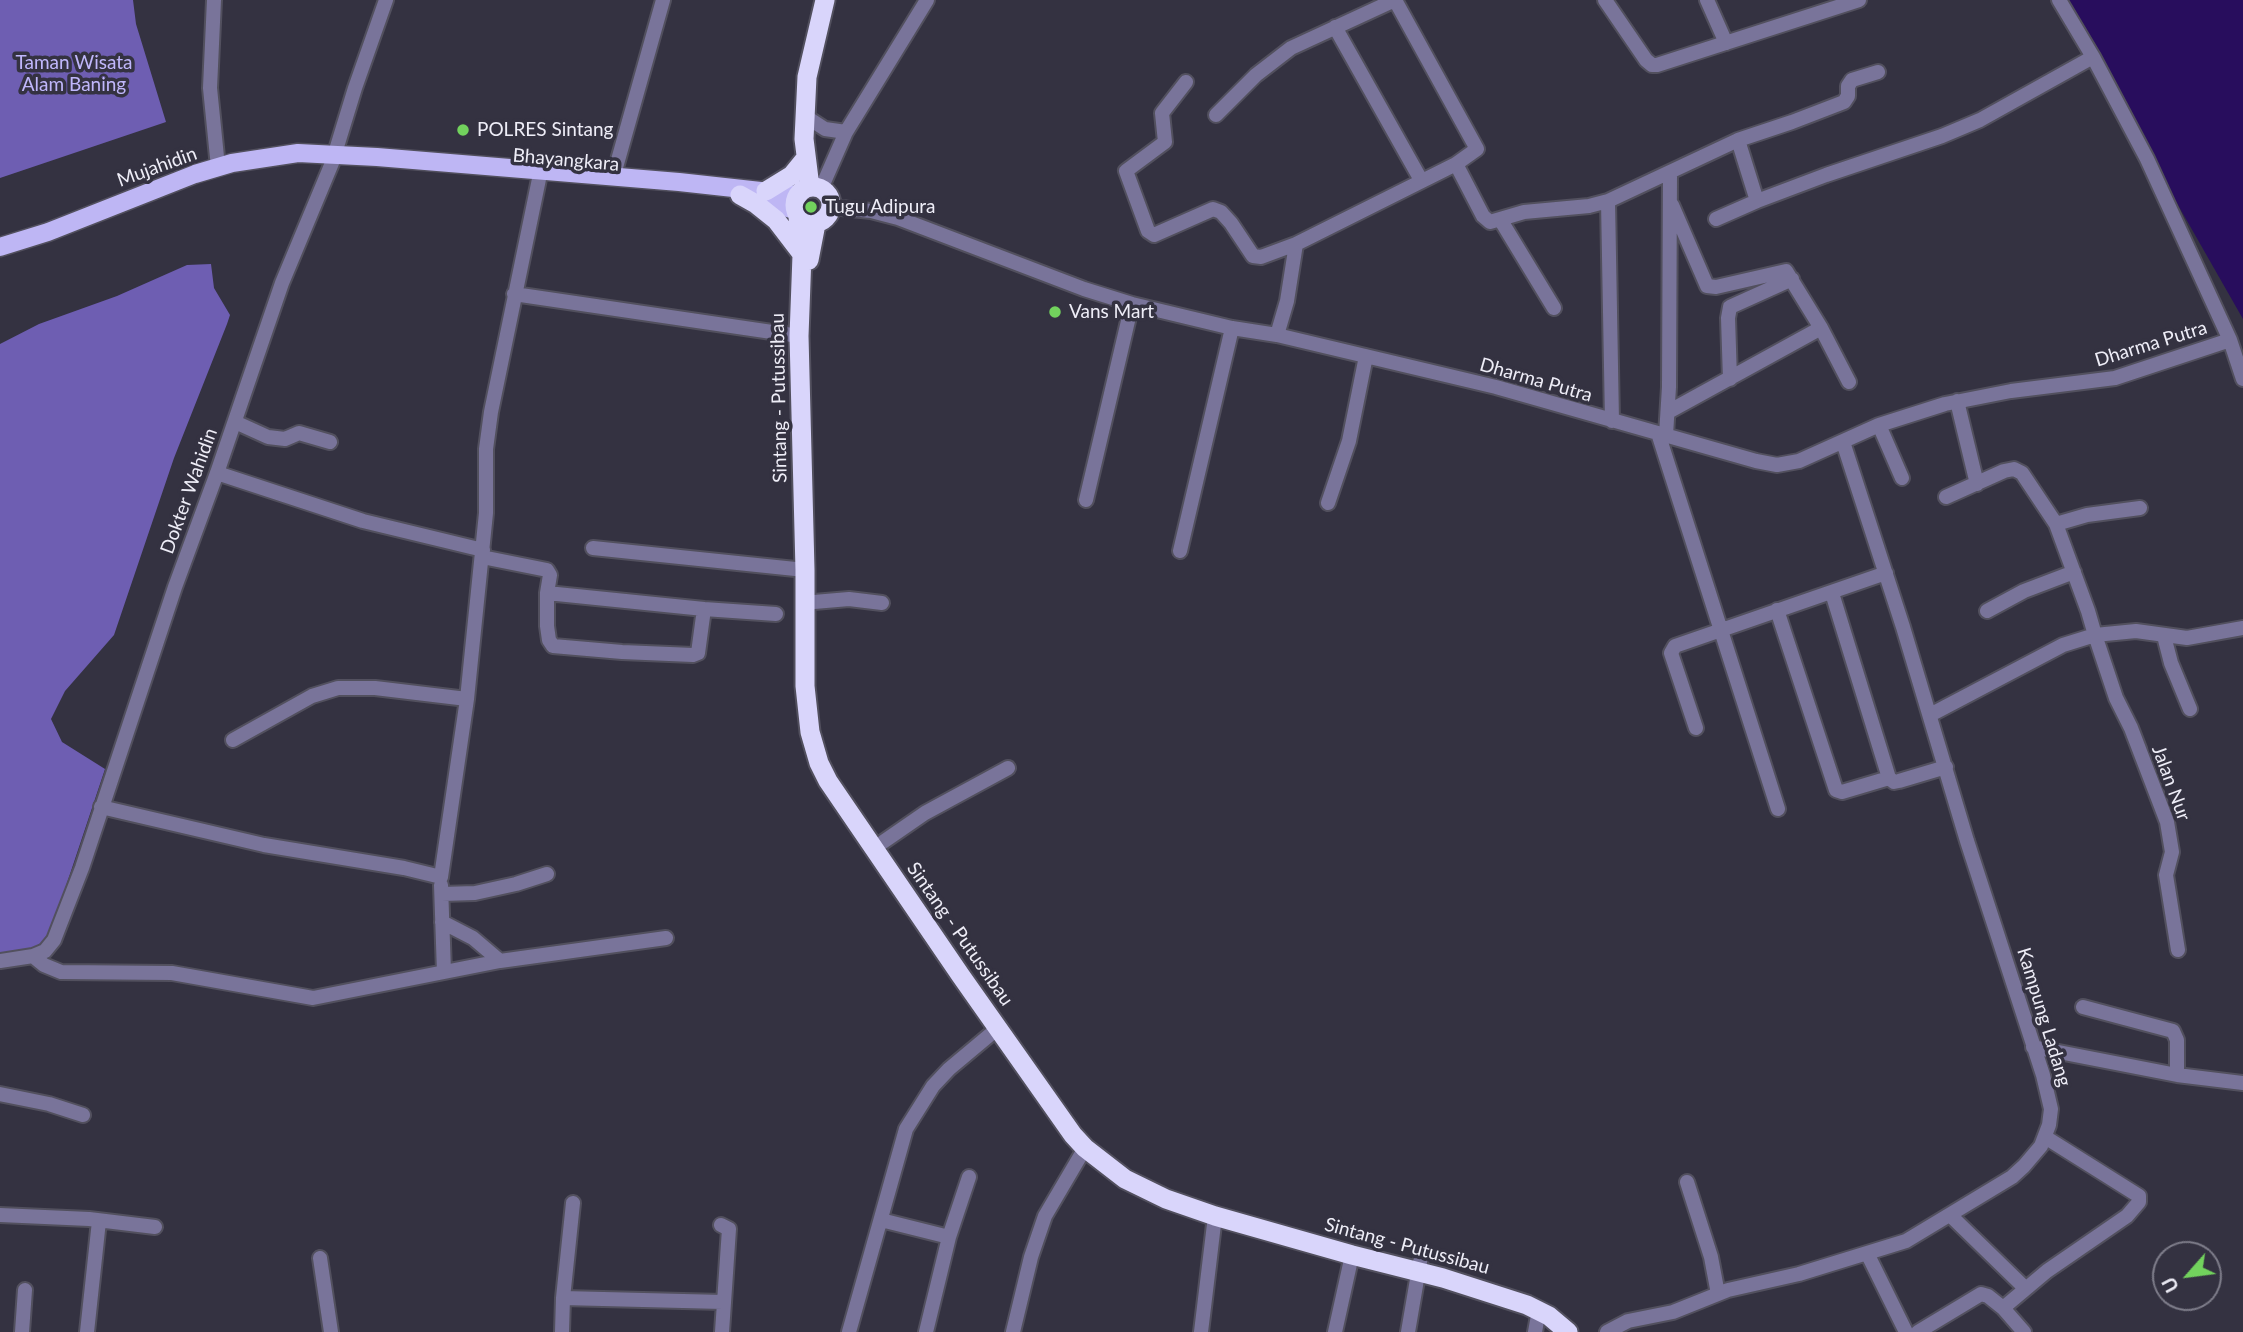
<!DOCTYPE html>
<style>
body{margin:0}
#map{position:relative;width:2243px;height:1332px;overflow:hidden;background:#343241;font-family:Lato,sans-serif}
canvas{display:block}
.north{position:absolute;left:2152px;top:1241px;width:70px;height:70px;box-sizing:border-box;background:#343241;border:2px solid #7e7d8a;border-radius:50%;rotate:242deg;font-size:19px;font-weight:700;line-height:28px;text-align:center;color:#eeedf7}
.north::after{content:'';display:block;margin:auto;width:24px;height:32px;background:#72d25d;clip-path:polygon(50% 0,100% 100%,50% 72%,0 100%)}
</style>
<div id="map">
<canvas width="2243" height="1332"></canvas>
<div class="north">U</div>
</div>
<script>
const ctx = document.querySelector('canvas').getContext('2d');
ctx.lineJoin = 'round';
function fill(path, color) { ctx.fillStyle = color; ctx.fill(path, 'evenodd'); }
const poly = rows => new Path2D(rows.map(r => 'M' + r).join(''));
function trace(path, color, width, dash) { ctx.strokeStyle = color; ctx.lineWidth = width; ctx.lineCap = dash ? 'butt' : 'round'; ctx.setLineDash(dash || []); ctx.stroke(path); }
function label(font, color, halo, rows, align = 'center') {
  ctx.font = font + ' Lato,sans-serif'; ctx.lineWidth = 7; ctx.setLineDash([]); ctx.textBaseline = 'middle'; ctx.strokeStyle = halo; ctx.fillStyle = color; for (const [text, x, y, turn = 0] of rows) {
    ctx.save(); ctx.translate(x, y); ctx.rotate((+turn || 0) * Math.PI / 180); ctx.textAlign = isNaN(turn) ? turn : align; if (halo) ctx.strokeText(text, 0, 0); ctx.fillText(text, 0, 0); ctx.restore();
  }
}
const forest = poly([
 [0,0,133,0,136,24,166,122,0,178],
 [211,264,214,288,230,315,227,324,174,458,114,635,65,691,51,719,62,742,105,769,49,937,22,957,0,958,0,344,39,324,117,296,187,265]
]);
const water = poly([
 [2061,0,2243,0,2243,319]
]);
const minor = poly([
 [214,0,210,88,218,167],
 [1605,0,1646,60,1652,65,1657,65,1859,0],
 [1707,0,1726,43],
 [2059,0,2093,57,2147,159,2230,340,2243,379],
 [1335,27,1421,180],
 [1186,82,1162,113,1165,142,1126,171,1148,231,1154,235,1213,209,1221,212,1231,223,1253,256,1261,257,1296,244],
 [1216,115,1256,75,1291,48,1395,0],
 [805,116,825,129,846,132],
 [1738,140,1792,122,1844,102,1848,96,1848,86,1852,80,1878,72],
 [1456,164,1483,216,1490,222,1524,212,1589,206,1608,201],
 [613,178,663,0],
 [821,189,846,132,927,0],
 [1672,205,1707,286,1716,287,1786,271,1821,328],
 [831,207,871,211,898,218,1084,289,1132,304,1232,328,1277,335,1496,387,1756,461,1777,465,1799,461,1879,425,1945,404,2011,391,2115,378,2230,340],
 [1500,219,1554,308],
 [1716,219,1757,201],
 [514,294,799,336],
 [1277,335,1287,301,1296,244,1456,164,1477,149,1395,0],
 [1730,379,1728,318,1730,307,1792,279],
 [1957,401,1977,484],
 [1668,412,1821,328,1849,382],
 [1612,421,1608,201,1738,140,1757,201,1826,175,1942,136,1980,120,2093,57],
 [235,422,268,437,285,439,299,433,330,442],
 [1879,425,1902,478],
 [1658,433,1778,809],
 [1666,435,1669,387,1670,172],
 [217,473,363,521,483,550],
 [1946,497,2004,471,2014,469,2022,473,2056,524,2088,611,2095,635,2136,631,2187,638,2243,628],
 [1086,500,1132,304],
 [1328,503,1349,441,1366,356],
 [2056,524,2087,515,2140,508],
 [593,548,805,570],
 [1180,551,1232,328],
 [482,557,547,570,550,575,547,593,704,609,698,653,693,655,622,652,553,646,549,640,547,626,547,593],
 [1832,593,1889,778],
 [814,602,849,599,882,603],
 [704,609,776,614],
 [1777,610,1836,790,1842,792,1889,778,1894,782,1899,781,1946,767],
 [1987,611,2024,591,2074,572],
 [2164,636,2171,663,2190,709],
 [1930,715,2063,645,2095,635,2116,698,2131,728,2167,822,2172,852,2166,875,2178,950],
 [1696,728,1671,653,1675,646,1886,573],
 [233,740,312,696,338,688,375,688,467,699],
 [101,807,264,845,404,868,441,877,467,699,486,513,486,449,491,412,539,179],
 [883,842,925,813,1008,768],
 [441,885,444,972],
 [442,894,475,893,516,884,547,874],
 [442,922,473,938,500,961],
 [33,956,44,965,61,972,172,973,313,998,500,961,666,938],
 [0,961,33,956,45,951,54,940,59,927,82,868,175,587,217,473,282,283,332,163,355,88,386,0],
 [2083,1007,2173,1031,2177,1040,2177,1075],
 [2033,1047,2177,1075,2243,1083],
 [0,1094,49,1104,83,1115],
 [1687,1182,1711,1257,1718,1294],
 [0,1215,89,1219,155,1227],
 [1950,1215,2025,1288],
 [881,1220,949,1237],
 [721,1225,729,1229,722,1332],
 [1867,1253,1906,1332],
 [320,1258,331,1332],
 [563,1298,723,1302],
 [2003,1308,2024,1332],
 [22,1332,25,1290],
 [87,1332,99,1221],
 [562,1332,563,1298,573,1203],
 [849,1332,906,1129,933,1086,949,1069,998,1028],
 [926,1332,949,1237,969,1177],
 [1013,1332,1031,1257,1045,1216,1085,1148],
 [1201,1332,1215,1216],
 [1335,1332,1352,1255],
 [1408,1332,1420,1262],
 [1535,1332,1539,1310],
 [1607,1332,1628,1321,1673,1312,1728,1290,1799,1274,1906,1241,2012,1177,2024,1166,2041,1146,2049,1125,2051,1109,2043,1075,1967,841,1903,627,1843,442],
 [1918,1332,1981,1294,1988,1296,2003,1308,2047,1271,2127,1216,2139,1202,2139,1196,2045,1137]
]);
const major = poly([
 [756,199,795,210],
 [0,247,48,232,195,174,232,163,298,153,377,157,679,182,797,195]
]);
const highway = poly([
 '795 205a18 18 0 1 1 36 0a18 18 0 1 1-36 0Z',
 [810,187,804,139,807,77,825,0],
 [766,191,792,175,805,159],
 [740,195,756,204,776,220,802,254],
 [798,217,802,255,799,336,805,570,805,686,810,732,819,763,828,781,961,976,1073,1135,1085,1148,1125,1179,1166,1199,1215,1216,1352,1255,1443,1278,1527,1305,1549,1316,1568,1332],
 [809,260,816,224]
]);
const markers = [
 [463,130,7,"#72d25d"],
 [811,207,7,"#72d25d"],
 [1055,312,7,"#72d25d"]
];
const parkNames = [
 ["Taman Wisata",74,63],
 ["Alam Baning",74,85]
];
const poiNames = [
 ["POLRES Sintang",477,130],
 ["Tugu Adipura",825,207],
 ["Vans Mart",1069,312]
];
const streetNames = [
 ["Bhayangkara",566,160,5],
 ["Mujahidin",157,167,-20],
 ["Dharma Putra",2151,344,-17],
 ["Dharma Putra",1536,380,16],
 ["Sintang - Putussibau",779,398,-91],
 ["Dokter Wahidin",189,491,-70],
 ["Jalan Nur",2171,783,70],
 ["Sintang - Putussibau",960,934,55],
 ["Kampung Ladang",2044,1017,73],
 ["Sintang - Putussibau",1407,1246,15]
];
fill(forest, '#6e5eb2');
fill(water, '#280d5d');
trace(minor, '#52505e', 18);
trace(major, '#52505e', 21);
trace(highway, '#52505e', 23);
trace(minor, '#79749a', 14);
trace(major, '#beb6f4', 18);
trace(highway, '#d9d5fb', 19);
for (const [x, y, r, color] of markers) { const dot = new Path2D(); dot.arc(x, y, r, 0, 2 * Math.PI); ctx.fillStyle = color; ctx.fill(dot); trace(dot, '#343241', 2.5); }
label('19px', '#c0b7fb', '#343241', parkNames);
label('19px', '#eeedf7', '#343241', poiNames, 'left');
label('19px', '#eeedf7', '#343241', streetNames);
</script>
